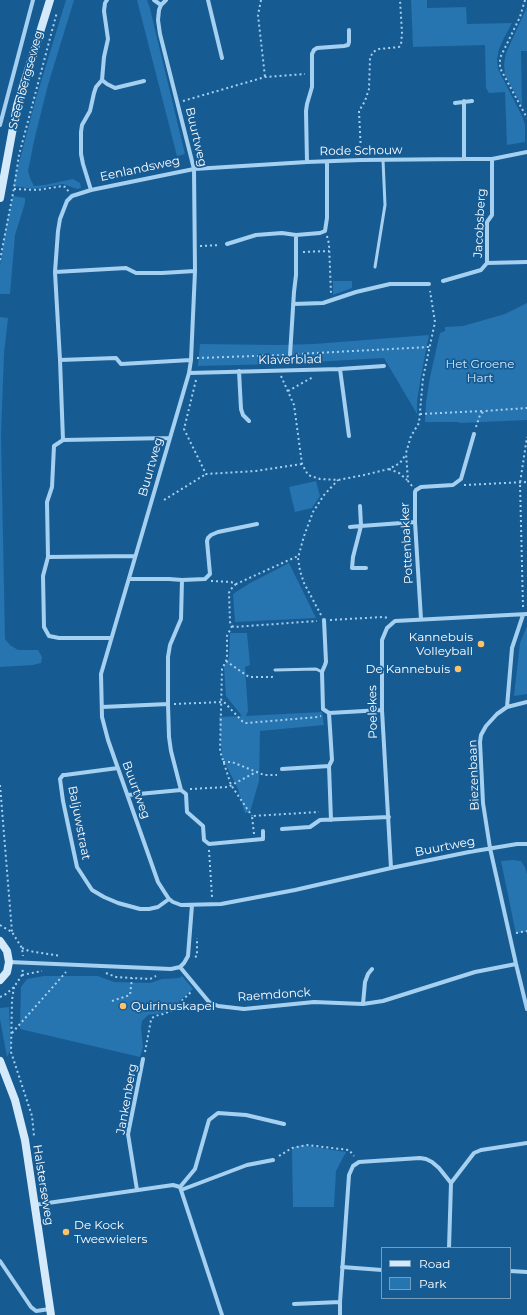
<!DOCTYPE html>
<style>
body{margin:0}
#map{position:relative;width:527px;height:1315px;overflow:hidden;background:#175b93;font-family:Montserrat,sans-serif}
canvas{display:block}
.legend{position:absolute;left:381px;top:1247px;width:130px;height:52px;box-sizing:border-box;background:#175b93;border:1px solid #749dbe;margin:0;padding:5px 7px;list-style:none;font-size:12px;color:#fff}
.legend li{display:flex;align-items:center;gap:8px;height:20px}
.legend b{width:20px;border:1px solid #749dbe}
</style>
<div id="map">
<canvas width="527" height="1315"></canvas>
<ul class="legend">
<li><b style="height:5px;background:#d4eafb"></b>Road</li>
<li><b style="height:11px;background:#2674b0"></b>Park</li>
</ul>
</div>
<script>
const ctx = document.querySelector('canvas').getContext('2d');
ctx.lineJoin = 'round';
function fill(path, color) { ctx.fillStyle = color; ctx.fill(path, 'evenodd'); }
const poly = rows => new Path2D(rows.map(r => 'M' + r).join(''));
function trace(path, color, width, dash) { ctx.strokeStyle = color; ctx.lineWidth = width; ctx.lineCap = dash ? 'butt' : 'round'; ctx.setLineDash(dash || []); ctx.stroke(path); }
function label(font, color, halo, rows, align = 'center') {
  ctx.font = font + ' Montserrat,sans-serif'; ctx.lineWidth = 3.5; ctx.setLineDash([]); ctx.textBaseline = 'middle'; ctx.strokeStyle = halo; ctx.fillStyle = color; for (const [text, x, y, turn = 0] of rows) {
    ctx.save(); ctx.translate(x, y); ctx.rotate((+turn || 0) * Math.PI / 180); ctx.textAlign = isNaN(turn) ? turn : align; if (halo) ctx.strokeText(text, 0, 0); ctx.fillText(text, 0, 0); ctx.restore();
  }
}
const green = poly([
 [66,0,74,0,48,85,34,141,28,171,30,178,34,186,45,185,73,179,80,183,81,188,77,189,63,184,34,189,13,186,36,98],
 [137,0,147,0,150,8,152,17,185,154,177,156],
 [411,0,427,0,427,8,466,7,467,24,512,23,504,38,499,49,497,59,498,69,523,118,525,125,525,142,507,145,505,92,489,93,486,88,485,45,413,47],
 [527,7,527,51,521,51,522,106,505,75,504,64,506,53],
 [13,196,25,198,25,203,15,235,10,294,0,294,0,265,7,222],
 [333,281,352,281,352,288,333,295],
 [527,303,527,420,460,423,458,422,425,422,426,402,430,377,440,333,445,331,445,327,463,326,505,314],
 [0,317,8,318,4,353,1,435,5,639,10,645,18,650,38,650,42,657,41,663,33,665,0,667],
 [429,335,421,376,417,401,417,414,384,358,279,364,198,366,198,364,200,344,277,345,314,344],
 [316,481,320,496,312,508,295,512,289,487],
 [289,563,316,618,235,622,233,594,250,583],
 [527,626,527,694,514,696,520,643],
 [230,633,247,633,250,665,245,667,248,711,246,716,322,712,324,725,260,731,259,781,250,812,245,813,238,789,222,757,219,717,242,716,226,696,224,667,229,657],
 [513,860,521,861,525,867,527,874,527,931,516,934,501,861],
 [44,976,98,976,114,982,150,983,162,979,179,978,182,976,193,989,167,1012,148,1015,142,1021,141,1028,143,1047,140,1057,20,1029,21,987,27,979],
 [9,1007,11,1049,7,1057,0,1019,0,1008],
 [302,1145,346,1152,336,1171,334,1207,293,1207,292,1148]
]);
const path = poly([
 [261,0,258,15,265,77],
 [525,0,520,17,500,58,500,68,527,118],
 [183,101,265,77,305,74],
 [361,153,359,111,365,101,369,89,370,58,373,52,379,49,399,47,401,45,402,33,400,0],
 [14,189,37,190,63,186,65,187,69,192],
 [327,236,329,244,331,294],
 [200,246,220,245],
 [303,252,329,251],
 [0,260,14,188,19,155,57,12],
 [297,354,429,347],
 [197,358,284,355],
 [281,376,294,405,302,464,308,475,320,479,338,480,364,475,389,469,400,463,406,454],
 [196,380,184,429,206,474,256,471,302,464],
 [288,391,313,377],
 [420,414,483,411],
 [476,427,480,415,484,411,527,408],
 [389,469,399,473,407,480],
 [464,485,527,482],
 [412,486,408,481,406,453,411,436,419,423,423,378,435,322,430,291],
 [164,500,206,474],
 [211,581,231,582,236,584,298,556],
 [236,584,230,590,229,593,230,622,232,626,234,627,317,621],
 [523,607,520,483,527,437],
 [321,615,304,583,300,571,298,558,304,536,313,512,324,495,338,480],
 [330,620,383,617,389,618],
 [232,626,227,636,227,659,222,669,220,751,231,785,252,816],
 [226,661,249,677,272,677,272,675],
 [174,704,222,702,225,703,243,722,246,723,318,717,321,716],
 [223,762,232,762,264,775,277,775],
 [0,785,12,932],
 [190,789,228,787,256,772],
 [254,834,252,816,319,812],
 [209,850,212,897],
 [0,925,12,932,22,948,23,956],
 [516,933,527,931],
 [22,948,29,951,61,956],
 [195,957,197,956,197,938],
 [106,973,116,977,132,978,150,979,156,976],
 [22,975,42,971],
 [14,987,12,1000,11,1052,32,1116,34,1136],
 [0,997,6,994,14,987,22,975,23,968],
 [112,1001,130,995,132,978],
 [12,1033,66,972],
 [145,1052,151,1020,152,1018,155,1016,163,1014,171,1011,191,992],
 [279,1156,292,1148,307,1145,349,1150,354,1156]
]);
const lane = poly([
 [375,267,385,205,383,160],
 [275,670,316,669,322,672]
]);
const street = poly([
 [154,0,161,5],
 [166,0,161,5,159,10,158,20,160,34,194,169,195,271,191,360,189,373,101,674,102,717,108,740,158,882,165,893,169,899,173,902,181,905,221,904,295,890,391,868,469,852,517,844,527,844],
 [208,0,222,58],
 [102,80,107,84,115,88,144,81],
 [464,101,464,159],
 [455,103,472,101],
 [0,125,33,0],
 [307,162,306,111,307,104,312,87,312,54,314,50,317,48,344,46,348,45,349,42,349,30],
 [91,190,83,164,81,154,81,132,82,125,90,111,94,93,96,87,102,80,104,57,108,39,104,11,105,3,107,0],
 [227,244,256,235,282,233,296,235],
 [487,263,527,262],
 [55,272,126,268,136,273,162,273,195,271],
 [443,281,481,270,487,263,487,222,492,215,492,159],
 [293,304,323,303,356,292,390,284,429,284],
 [290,355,294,292,296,275,296,235,320,233,325,231,327,218,327,162],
 [60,360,116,358,121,364,191,360],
 [340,369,349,436],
 [239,371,241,409,243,415,249,421],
 [189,373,340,369,384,366],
 [63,440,60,360,55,272,58,231,60,219,67,201,72,196,91,190,194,169,307,162,361,160,464,159,492,159,527,152],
 [350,527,361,526,360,506],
 [48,557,135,556],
 [366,568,352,568,353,557,361,526,415,522],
 [129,579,169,579,182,580,205,579,210,574,207,541,208,538,211,535,218,532,257,524],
 [182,580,181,619,170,645,168,657,168,704,169,737,171,751,181,790,186,794,187,812,203,826,204,840,209,844,263,839,263,831],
 [421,619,415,522,415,492,416,490,421,487,453,485,461,479,474,434],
 [324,620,326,662,325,665,322,672,323,709,329,713,382,710],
 [111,638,59,638,49,636,44,627,43,576,48,557,47,502,52,487,54,446,63,440,170,438],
 [527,702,507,707,497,714,486,726,481,735,480,742,483,803,490,848,516,964,527,1009],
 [102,707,168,704],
 [507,707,512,648,523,615],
 [329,713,332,760,329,766,331,820],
 [118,768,65,775,63,775,60,779,63,801,77,867,92,890,104,897,118,903,140,909,149,909,158,907,169,899],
 [282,769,329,766],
 [128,795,181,790],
 [282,829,310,827,320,820,389,817],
 [391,868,382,710,382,640,387,628,395,621,527,614],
 [9,962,171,969,180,967,184,963,188,956,192,905],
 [180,967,209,1002,218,1006,244,1009,314,1002,363,1004,383,1001,475,972,516,964],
 [363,1004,365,982,368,974,372,969],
 [180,1187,195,1169,209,1120,218,1113,246,1115,284,1124],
 [180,1187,222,1315],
 [137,1190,128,1134,143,1059],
 [181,1190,247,1165,273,1160],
 [34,1205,173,1185,180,1187],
 [449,1248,451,1183],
 [0,1261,31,1307,36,1311,50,1309],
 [342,1267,382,1270],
 [510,1271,527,1272],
 [294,1304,340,1302],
 [340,1315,340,1302,349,1175,353,1166,359,1162,420,1158,426,1159,432,1162,439,1168,451,1183,474,1153,481,1150,527,1143]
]);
const secondary = poly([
 [0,198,17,106,50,0],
 [0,941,7,951,9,962,7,972,0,980],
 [0,1061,15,1100,25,1140,51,1315]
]);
const markers = [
 [481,644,4,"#ffc266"],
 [458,669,4,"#ffc266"],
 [123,1006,4,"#ffc266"],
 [66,1232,4,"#ffc266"]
];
const streetNames = [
 ["Steenbergseweg",26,80,-75],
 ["Buurtweg",196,137,77],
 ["Rode Schouw",361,151,-1],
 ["Eenlandsweg",140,169,-12],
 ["Jacobsberg",480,223,-87],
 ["Klaverblad",290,360,-1],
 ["Buurtweg",151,467,-74],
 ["Pottenbakker",407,543,-93],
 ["Poelekes",373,712,-91],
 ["Biezenbaan",474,775,-92],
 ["Buurtweg",136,790,70],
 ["Baljuwstraat",79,823,79],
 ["Buurtweg",445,847,-11],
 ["Raemdonck",274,995,-4],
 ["Jankenberg",127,1099,-80],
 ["Halsterseweg",43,1185,81]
];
const parkNames = [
 ["Het Groene",480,364],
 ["Hart",480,378]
];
const poiNames = [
 ["Kannebuis",473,637],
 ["Volleyball",473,651],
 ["De Kannebuis",450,669],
 ["Quirinuskapel",131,1006,"left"],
 ["De Kock",74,1225,"left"],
 ["Tweewielers",74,1239,"left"]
];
fill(green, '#2674b0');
trace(path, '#a6d0f0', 2, [2, 3]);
trace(lane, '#a6d0f0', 3);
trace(street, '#a6d0f0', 4);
trace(secondary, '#d4eafb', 8);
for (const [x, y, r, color] of markers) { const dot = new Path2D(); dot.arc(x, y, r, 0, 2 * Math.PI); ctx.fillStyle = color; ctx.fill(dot); trace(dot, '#175b93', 1.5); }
label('12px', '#fff', '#175b93', streetNames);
label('12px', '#cde7fc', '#175b93', parkNames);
label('12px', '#fff', '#175b93', poiNames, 'right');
</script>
